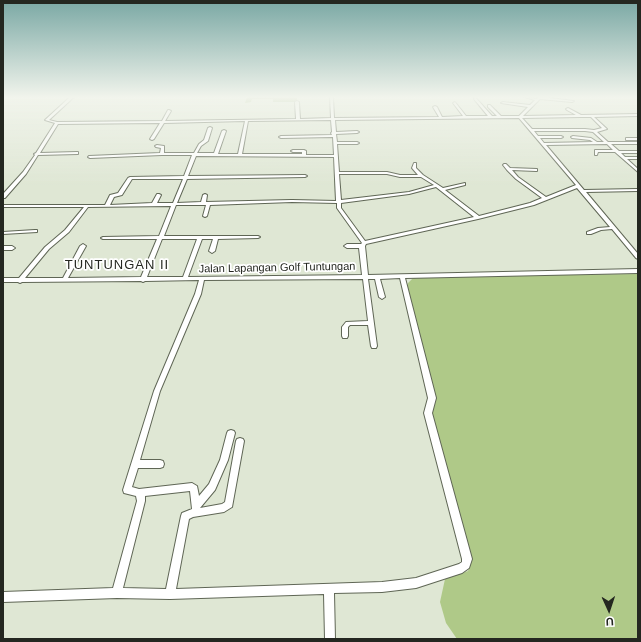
<!DOCTYPE html>
<style>
body{margin:0}
#map{position:relative;width:641px;height:642px;overflow:hidden;background:#dfe7d4;font-family:Helvetica,sans-serif}
canvas{display:block}
.frame{position:absolute;inset:0;border:4px solid #242720;pointer-events:none}
.north{position:absolute;left:589px;top:590px;width:40px;height:40px;-webkit-text-stroke:3px #fff;paint-order:stroke;rotate:177deg;font-size:11px;font-weight:700;line-height:16px;text-align:center;color:#242720}
.north::after{content:'';display:block;margin:auto;width:14px;height:18px;background:#242720;clip-path:polygon(50% 0,100% 100%,50% 72%,0 100%)}
</style>
<div id="map">
<canvas width="641" height="642"></canvas>
<div class="frame"></div>
<div class="north">U</div>
</div>
<script>
const ctx = document.querySelector('canvas').getContext('2d');
ctx.lineJoin = 'round';
function fill(path, color) { ctx.fillStyle = color; ctx.fill(path, 'evenodd'); }
const poly = rows => new Path2D(rows.map(r => 'M' + r).join(''));
function trace(path, color, width, dash) { ctx.strokeStyle = color; ctx.lineWidth = width; ctx.lineCap = dash ? 'butt' : 'round'; ctx.setLineDash(dash || []); ctx.stroke(path); }
function label(font, color, halo, rows, align = 'center') {
  ctx.font = font + ' Helvetica,sans-serif'; ctx.lineWidth = 3.5; ctx.setLineDash([]); ctx.textBaseline = 'middle'; ctx.strokeStyle = halo; ctx.fillStyle = color; for (const [text, x, y, turn = 0] of rows) {
    ctx.save(); ctx.translate(x, y); ctx.rotate((+turn || 0) * Math.PI / 180); ctx.textAlign = isNaN(turn) ? turn : align; if (halo) ctx.strokeText(text, 0, 0); ctx.fillText(text, 0, 0); ctx.restore();
  }
}
const green = poly([
 [638,274,638,639,457,639,446,623,440,602,445,579,468,571,472,560,431,415,436,401,406,289,408,283,415,276]
]);
const water = poly([
 [247,97,297,97,297,102,273,102,273,99,252,99,251,102,245,103]
]);
const minor = poly([
 [70,97,74,97,49,120,57,122,162,121,168,110,169,110,171,111,165,121,296,119,295,102,297,101,299,102,300,119,331,118,330,97,333,97,334,118,439,117,433,107,435,106,437,107,442,117,463,116,453,103,455,102,466,116,488,116,474,99,475,97,492,116,497,116,488,107,488,105,490,105,501,116,519,116,528,107,501,103,503,102,530,105,535,100,524,97,537,99,538,97,541,97,574,101,572,102,540,99,523,116,576,115,567,110,566,109,568,108,581,115,638,114,638,116,594,117,607,129,597,132,608,142,638,142,638,144,611,144,619,151,638,151,638,153,621,153,625,157,638,157,638,159,627,159,638,169,638,172,615,152,598,152,597,155,595,155,595,150,613,150,607,144,546,145,584,190,638,189,638,191,586,192,638,254,638,259,636,258,612,229,601,230,591,234,587,234,587,232,598,228,610,227,577,188,534,205,478,219,366,244,365,246,368,275,638,269,638,273,405,278,436,398,432,413,472,559,469,568,462,573,416,588,382,592,334,593,335,639,325,639,324,594,170,599,117,598,3,602,3,592,113,588,137,501,136,496,124,493,123,490,154,391,195,294,199,280,145,281,143,282,141,281,22,282,20,283,18,282,3,282,3,278,19,278,45,247,65,230,84,207,3,207,3,205,105,205,110,195,118,193,128,178,130,177,184,176,192,155,162,155,90,158,88,157,89,156,160,153,161,148,156,147,155,146,157,145,164,146,164,153,194,153,199,144,204,140,208,128,210,127,212,128,208,141,201,146,197,153,214,153,222,131,224,130,226,131,218,154,238,154,245,121,164,123,154,139,152,140,150,139,160,123,58,124,40,153,77,152,78,152,78,154,38,155,26,174,5,198,3,198,3,194,23,172,35,155,34,154,36,153,55,123,45,120,70,97],
 [581,117,591,117,602,128,594,130,585,129,532,129,522,118,581,117],
 [519,118,576,185,546,197,518,177,512,170,536,171,537,171,537,169,510,168,506,164,504,164,503,165,507,170,516,179,542,198,530,203,479,216,445,190,465,185,465,183,443,188,423,175,416,168,416,163,414,163,412,168,418,175,400,175,387,172,339,172,337,144,357,144,359,143,357,142,337,142,336,134,357,133,359,132,357,131,336,132,335,120,519,118],
 [331,120,332,132,331,133,332,135,281,136,279,137,281,138,333,137,334,155,306,155,306,151,304,150,293,150,291,151,293,152,302,152,302,154,242,154,248,121,331,120],
 [534,131,585,131,593,132,604,142,597,142,591,138,573,136,571,137,572,138,590,140,593,142,544,143,540,138,561,138,563,137,561,136,538,136,534,131],
 [196,156,334,157,336,201,292,200,206,202,207,195,205,194,203,195,201,202,177,203,187,179,305,177,307,176,305,175,188,176,196,156],
 [339,174,387,174,400,177,421,177,434,185,409,192,341,200,339,174],
 [132,179,183,179,173,203,157,203,161,195,159,194,157,194,152,203,110,205,114,197,122,195,132,179],
 [436,187,474,217,365,241,341,208,341,203,409,194,436,187],
 [292,202,337,203,337,208,362,243,361,244,347,244,344,246,347,248,359,248,362,275,188,277,202,239,213,239,209,251,212,253,215,251,218,239,258,238,260,237,258,236,164,236,176,205,206,205,203,216,205,217,207,216,210,205,292,202],
 [171,206,159,236,103,237,101,238,103,239,157,239,141,277,68,278,86,246,83,244,80,246,63,278,25,278,49,249,69,232,88,207,171,206],
 [162,239,197,239,183,277,147,277,162,239],
 [400,278,428,398,424,413,462,559,462,562,459,564,416,578,382,582,176,589,189,519,193,517,224,512,232,507,244,441,243,439,240,438,237,439,236,441,225,502,222,504,200,508,215,490,228,460,235,433,234,431,231,430,228,431,227,433,220,460,209,484,199,496,197,486,192,483,139,489,132,487,138,468,160,468,163,467,164,464,163,461,160,460,140,460,160,391,201,294,204,280,363,279,368,321,346,322,342,327,342,336,343,338,347,338,348,336,348,327,350,325,368,325,371,346,372,348,376,348,377,346,368,279,375,279,379,297,382,299,385,297,380,279,400,278],
 [190,491,192,509,182,513,181,516,166,589,123,588,145,501,145,496,190,491],
 [626,138,638,138,638,140,626,140,626,138],
 [35,230,37,230,37,232,3,234,3,232,35,230],
 [3,246,12,246,15,248,12,250,3,250,3,246]
]);
const streetNames = [
 ["Jalan Lapangan Golf Tuntungan",277,268,-1]
];
const quarterNames = [
 ["TUNTUNGAN II",117,265]
];
fill(green, '#afc988');
fill(water, '#76953e');
trace(minor, '#5f6655', 2);
fill(minor, '#fff');
const sky = ctx.createLinearGradient(0, 0, 0, 187);
sky.addColorStop(0, '#7aa8a4');
sky.addColorStop(0.52, '#f1f4ec');
sky.addColorStop(1, '#f1f4ec00');
ctx.fillStyle = sky;
ctx.fillRect(0, 0, 641, 187);
label('11px', '#242720', '#fff', streetNames);
ctx.letterSpacing = '1px';
label('13px', '#242720', '#fff', quarterNames);
ctx.letterSpacing = '0px';
</script>
